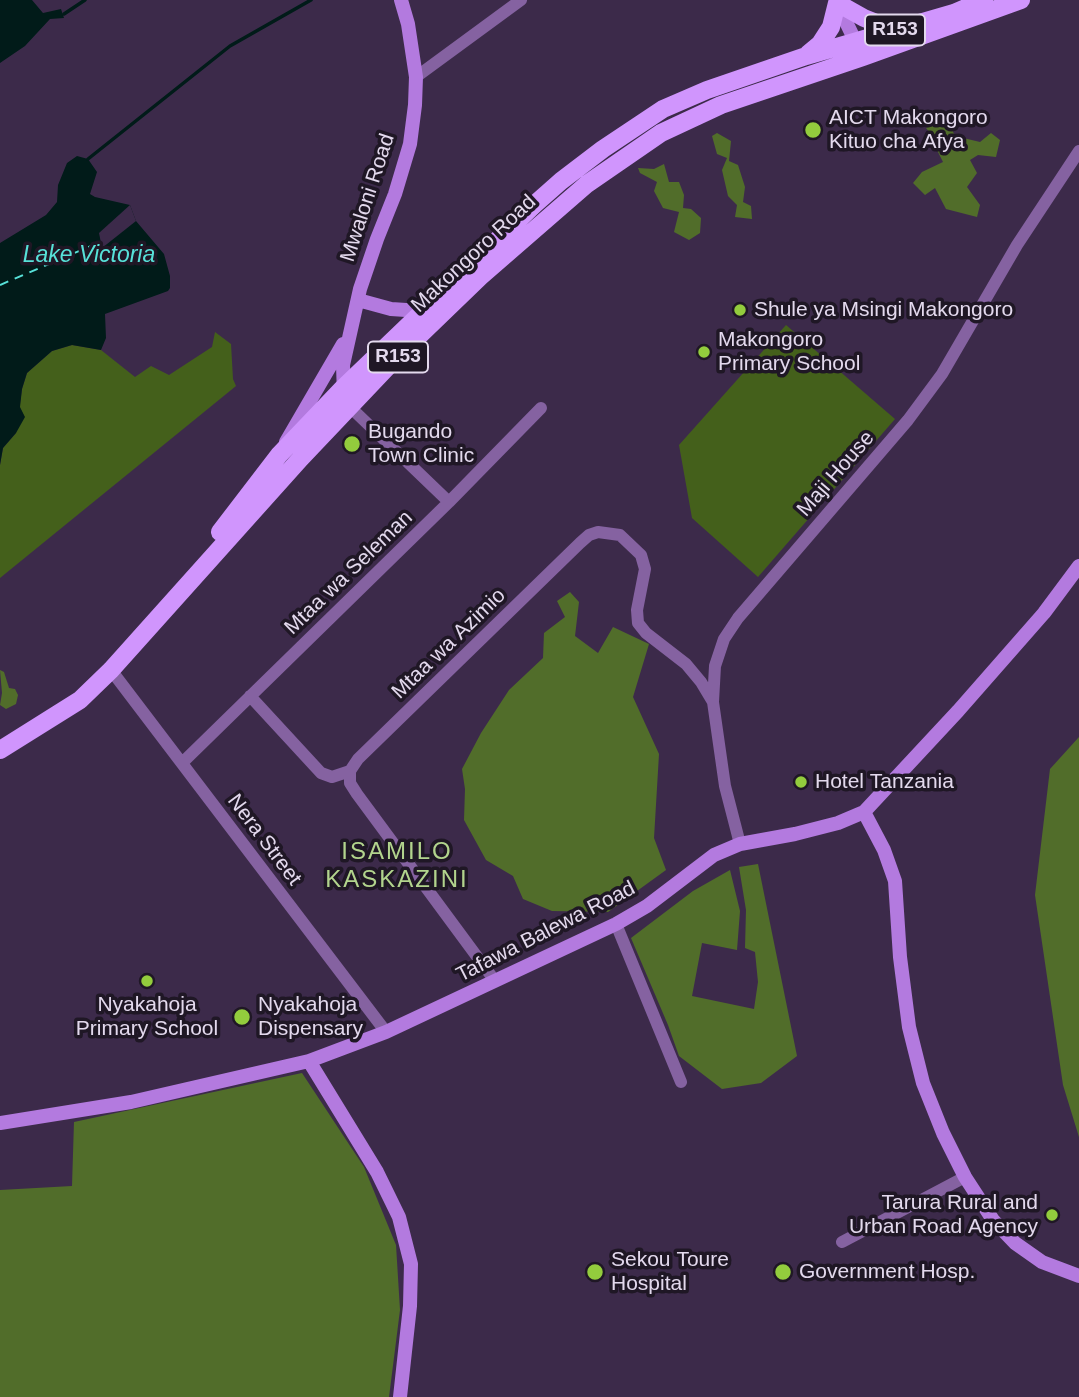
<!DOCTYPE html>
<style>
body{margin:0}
canvas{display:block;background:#3c2a4a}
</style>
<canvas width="1079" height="1397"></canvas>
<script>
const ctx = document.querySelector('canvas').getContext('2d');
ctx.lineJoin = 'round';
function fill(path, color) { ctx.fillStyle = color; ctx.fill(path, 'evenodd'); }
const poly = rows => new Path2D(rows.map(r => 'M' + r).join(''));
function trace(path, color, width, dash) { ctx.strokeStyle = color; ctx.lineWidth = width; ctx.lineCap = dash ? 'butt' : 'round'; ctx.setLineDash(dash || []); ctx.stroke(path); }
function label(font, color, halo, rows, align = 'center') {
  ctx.font = font + ' Helvetica,sans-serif'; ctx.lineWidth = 7; ctx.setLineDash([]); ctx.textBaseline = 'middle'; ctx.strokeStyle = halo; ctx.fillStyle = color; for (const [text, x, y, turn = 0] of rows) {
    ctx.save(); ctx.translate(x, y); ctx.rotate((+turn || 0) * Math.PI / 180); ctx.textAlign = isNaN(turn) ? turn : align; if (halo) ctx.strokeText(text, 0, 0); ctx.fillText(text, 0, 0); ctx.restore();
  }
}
const green = poly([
 [786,325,895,419,758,577,692,518,679,445],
 [215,332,231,344,233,379,236,386,0,578,0,465,3,448,16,433,22,389,27,373,52,351,72,345,101,350,135,377,151,366,169,375,212,347]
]);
const forest = poly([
 [947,119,955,136,980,142,991,133,1000,140,996,157,978,155,970,160,977,173,967,187,980,205,977,217,946,209,935,188,925,195,913,183,922,172,943,162,935,146,935,139,926,128],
 [717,133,731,141,729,161,738,165,745,187,743,202,751,206,752,219,735,217,737,205,728,196,722,170,727,158,717,154,712,136],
 [664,164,669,182,679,182,684,195,683,208,691,209,701,218,700,233,689,240,674,232,679,212,663,208,654,191,657,182,640,173,638,168,654,169],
 [570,592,579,602,575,636,598,653,613,627,649,644,633,697,659,754,654,838,666,870,608,912,552,911,523,899,513,876,486,860,464,820,465,789,462,769,481,733,509,690,543,658,544,633,565,617,557,601],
 [0,670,4,672,9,688,15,689,18,695,16,704,6,709,0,705,2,693],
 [1079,737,1079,1137,1063,1085,1035,895,1050,769],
 [758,864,797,1056,761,1083,722,1089,679,1056,668,1025,631,938,693,891,730,870,740,911,737,950,702,943,692,996,754,1009,758,982,755,952,745,948,746,910,739,867],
 [302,1073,364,1167,396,1245,400,1310,389,1397,0,1397,0,1190,72,1186,74,1122]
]);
const water = poly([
 [0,0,32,0,43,13,61,9,64,18,50,19,25,46,0,63],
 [77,156,88,159,97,172,90,194,95,197,130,205,136,221,164,254,170,276,170,288,168,291,105,314,106,338,101,350,72,345,52,351,27,373,22,389,20,407,25,417,16,433,3,448,0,465,0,243,46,215,57,202,58,185,67,163]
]);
const pier = poly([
 [130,205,136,221,102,248,99,233]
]);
const stream = poly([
 [64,14,85,0],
 [88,159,230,46,311,0]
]);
const ferry = poly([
 [0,285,100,242]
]);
const street = poly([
 [416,77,521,0],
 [349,406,449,502],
 [111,670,386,1032],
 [250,696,321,773,332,777,350,771],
 [182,763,449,502,541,408],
 [740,844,725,786,713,702,715,666,724,639,738,618,908,420,942,374,1017,245,1079,151],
 [616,924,681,1082],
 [495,981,357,794,350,783,350,771,358,759,580,543,589,535,598,532,620,535,641,555,645,569,637,610,638,623,646,633,686,664,701,682,713,702],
 [842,1242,965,1177]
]);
const secondary = poly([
 [836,1,859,49],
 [358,300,391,309,421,311],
 [344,395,343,365,360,289,377,239,395,194,410,144,415,105,416,77,408,24,401,0],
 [286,442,343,344],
 [864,812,884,850,895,881,900,957,909,1027,923,1083,943,1133,965,1177,993,1220,1015,1243,1042,1262,1079,1276],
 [309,1061,377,1172,399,1217,411,1264,410,1306,400,1397],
 [0,1123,131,1102,309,1061,386,1032,616,924,647,906,714,855,740,844,795,834,838,823,864,812,958,711,1044,613,1079,566]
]);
const primary = poly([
 [808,54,820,44,831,27,837,3,864,18,884,26,900,26],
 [220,532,279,455,343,388,535,204,561,181,603,149,663,109,707,90,806,56,954,13,984,0],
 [0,750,80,700,111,670,301,458,394,360,480,277,587,184,661,133,721,105,863,57,1021,0]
]);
const markers = [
 [813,130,9,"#93cc3d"],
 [740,310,7,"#93cc3d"],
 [704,352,7,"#93cc3d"],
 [352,444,9,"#93cc3d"],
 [801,782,7,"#93cc3d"],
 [147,981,7,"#93cc3d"],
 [242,1017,9,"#93cc3d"],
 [1052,1215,7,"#93cc3d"],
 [595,1272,9,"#93cc3d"],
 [783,1272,9,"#93cc3d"]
];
const shields = [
 [895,30,60],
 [398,357,60]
];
const shieldNames = [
 ["R153",895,30],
 ["R153",398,357]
];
const poiNames = [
 ["AICT Makongoro",829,118],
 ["Kituo cha Afya",829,142],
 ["Shule ya Msingi Makongoro",754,310],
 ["Makongoro",718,340],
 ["Primary School",718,364],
 ["Bugando",368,432],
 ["Town Clinic",368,456],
 ["Hotel Tanzania",815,782],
 ["Nyakahoja",147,1005,"center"],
 ["Primary School",147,1029,"center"],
 ["Nyakahoja",258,1005],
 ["Dispensary",258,1029],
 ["Tarura Rural and",1038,1203,"right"],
 ["Urban Road Agency",1038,1227,"right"],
 ["Sekou Toure",611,1260],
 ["Hospital",611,1284],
 ["Government Hosp.",799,1272]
];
const streetNames = [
 ["Mwaloni Road",368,198,-72],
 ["Makongoro Road",474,254,-43],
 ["Maji House",836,474,-49],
 ["Mtaa wa Seleman",349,573,-44],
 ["Mtaa wa Azimio",449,644,-44],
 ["Nera Street",264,840,53],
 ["Tafawa Balewa Road",546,932,-27]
];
const waterNames = [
 ["Lake Victoria",89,256]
];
const quarterNames = [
 ["ISAMILO",397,852],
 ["KASKAZINI",397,880]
];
fill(green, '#44601b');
fill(forest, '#516d2a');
fill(water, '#011b19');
fill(pier, '#3c2a4a');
trace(stream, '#011b19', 3.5);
trace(ferry, '#57e1d8', 2, [9, 7]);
trace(street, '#8562a1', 12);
trace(secondary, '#b37adf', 14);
trace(primary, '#d095fd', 18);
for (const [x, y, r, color] of markers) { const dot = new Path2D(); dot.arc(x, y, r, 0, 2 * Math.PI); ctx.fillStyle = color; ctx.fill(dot); trace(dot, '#1f1725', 2.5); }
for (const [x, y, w] of shields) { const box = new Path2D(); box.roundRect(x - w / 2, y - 15.5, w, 31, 5); ctx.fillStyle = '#1f1725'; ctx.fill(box); trace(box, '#e3d9ed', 2); }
label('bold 19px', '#e3d9ed', null, shieldNames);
label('21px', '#e3d9ed', '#1f1725', poiNames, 'left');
label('21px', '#e3d9ed', '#1f1725', streetNames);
label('italic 23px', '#57e1d8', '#1f1725', waterNames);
ctx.letterSpacing = '2px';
label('24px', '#b2d48d', '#1f1725', quarterNames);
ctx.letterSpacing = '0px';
</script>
